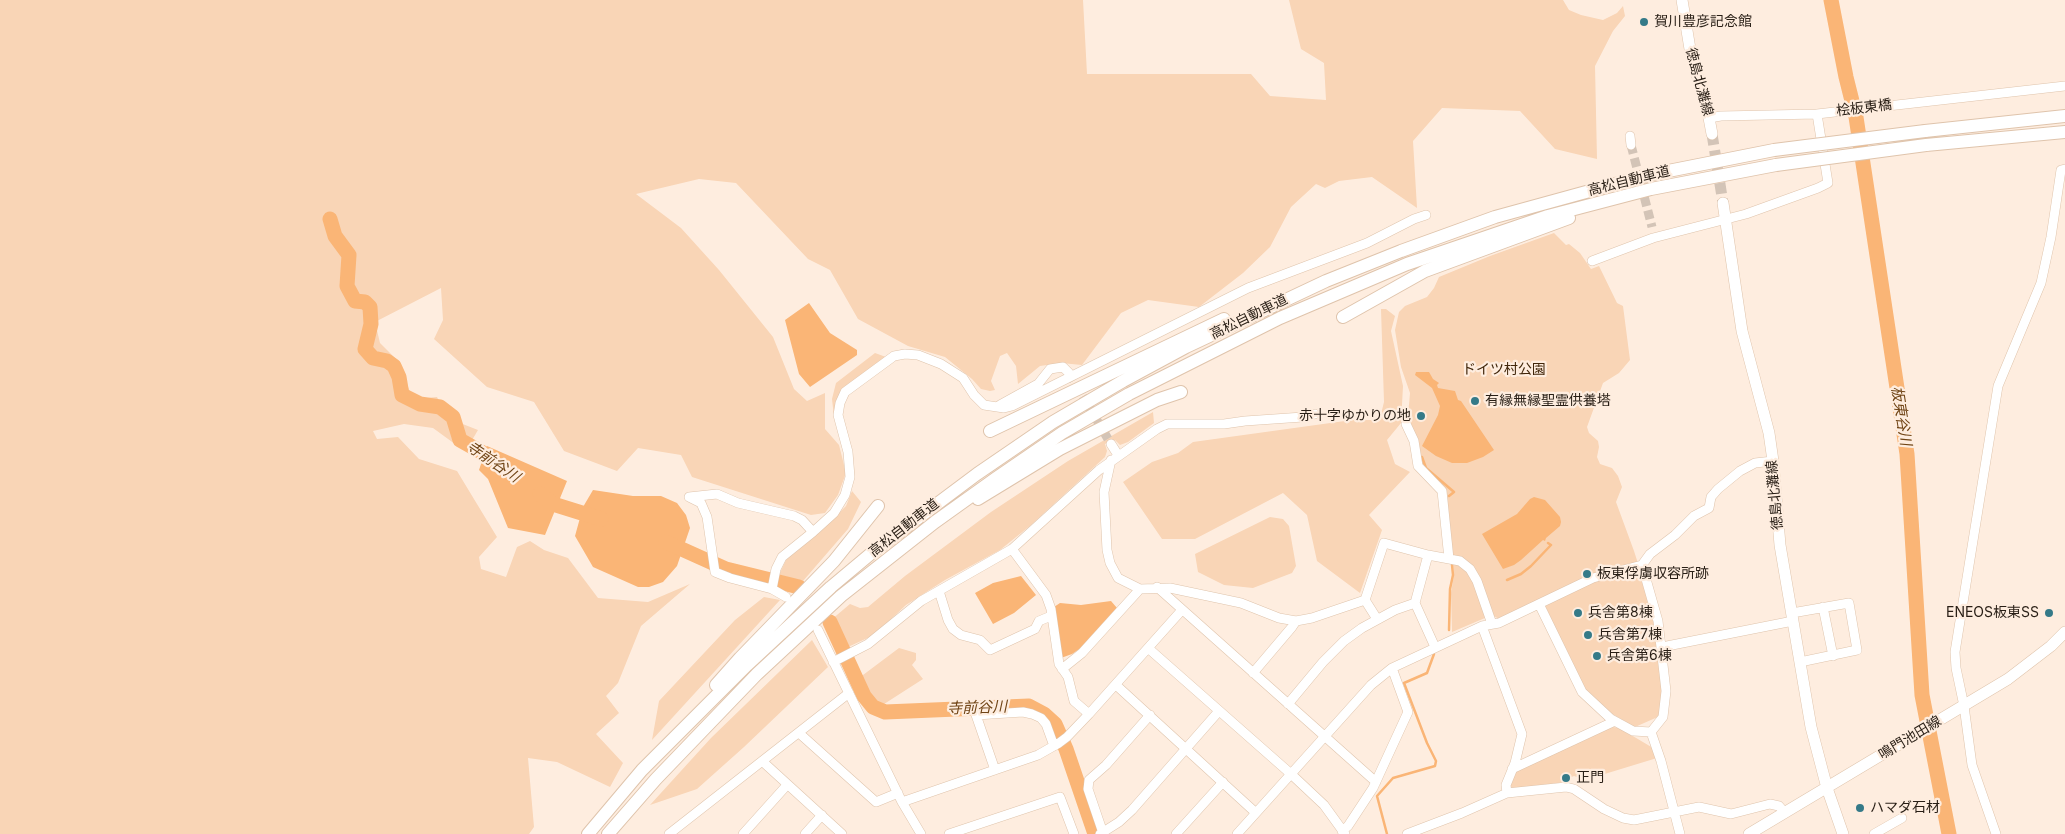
<!DOCTYPE html>
<meta charset="utf-8">
<style>
body{margin:0}
canvas{display:block;background:#feeddf}
</style>
<canvas width="2065" height="834"></canvas>
<script>
const ctx = document.querySelector('canvas').getContext('2d');
ctx.lineJoin = 'round';
function fill(path, color) { ctx.fillStyle = color; ctx.fill(path, 'evenodd'); }
const poly = rows => new Path2D(rows.map(r => 'M' + r).join(''));
function trace(path, color, width, dash) { ctx.strokeStyle = color; ctx.lineWidth = width; ctx.lineCap = dash ? 'butt' : 'round'; ctx.setLineDash(dash || []); ctx.stroke(path); }
function label(font, color, halo, rows, align = 'center') {
  ctx.font = font + ' Inter,"Noto Sans JP",sans-serif'; ctx.lineWidth = 4.5; ctx.setLineDash([]); ctx.textBaseline = 'middle'; ctx.strokeStyle = halo; ctx.fillStyle = color; for (const [text, x, y, turn = 0] of rows) {
    ctx.save(); ctx.translate(x, y); ctx.rotate((+turn || 0) * Math.PI / 180); ctx.textAlign = isNaN(turn) ? turn : align; if (halo) ctx.strokeText(text, 0, 0); ctx.fillText(text, 0, 0); ctx.restore();
  }
}
const green = poly([
 [0,0,1083,0,1087,74,1251,74,1270,96,1326,100,1324,63,1301,49,1289,0,1563,0,1569,10,1581,15,1603,20,1617,13,1623,6,1625,16,1613,31,1595,66,1597,159,1555,149,1520,111,1442,108,1413,141,1417,208,1372,177,1339,181,1325,188,1316,184,1291,207,1270,247,1243,273,1199,307,1148,300,1121,313,1082,365,1061,363,1040,366,1018,384,1016,366,1007,353,1000,356,991,381,995,390,990,391,981,389,972,379,945,357,908,346,858,319,830,270,808,259,736,183,699,179,636,194,681,228,719,270,773,337,794,389,807,401,825,393,825,429,839,445,846,473,838,495,825,513,811,515,692,477,681,455,638,448,617,471,564,451,534,402,487,387,434,339,443,320,441,288,375,322,380,343,397,360,413,399,437,397,446,414,455,421,478,430,468,447,459,447,433,428,404,424,373,431,377,439,398,437,419,459,457,471,497,537,479,557,481,569,506,577,517,547,530,541,544,550,568,558,598,598,648,602,690,584,641,626,618,683,606,696,619,713,596,734,623,763,610,787,557,762,528,758,534,827,529,834,0,834],
 [1554,233,1566,245,1569,244,1580,253,1591,269,1599,266,1617,303,1623,306,1630,360,1619,373,1603,383,1587,427,1589,433,1598,441,1599,447,1597,457,1600,464,1612,468,1618,476,1622,487,1616,502,1634,551,1652,607,1664,683,1660,716,1635,727,1611,713,1586,691,1541,598,1499,619,1492,615,1452,632,1451,593,1454,575,1446,492,1421,466,1406,415,1409,405,1410,393,1401,367,1395,330,1399,312,1405,306,1427,297,1434,288,1439,277,1490,256],
 [1381,309,1386,309,1395,316,1391,331,1403,386,1401,423,1387,440,1395,464,1410,472,1369,515,1382,530,1360,593,1317,561,1307,515,1283,493,1195,539,1162,539,1123,482,1152,462,1178,453,1193,442,1352,420,1375,420,1381,414,1384,402],
 [875,353,886,357,843,389,834,417,832,399,836,383],
 [1153,412,1154,423,1128,442,1120,445,1115,440,1105,444,1107,451,1105,457,1031,525,1000,550,945,580,906,605,874,635,848,647,831,620,850,604,860,608,868,607,905,576,991,512,1068,461],
 [852,491,861,502,848,529,803,581,779,575,787,558,822,530,846,506],
 [1270,517,1283,519,1289,526,1296,566,1292,573,1253,588,1224,585,1198,572,1195,554],
 [764,597,780,600,652,740,659,701,735,620],
 [812,640,828,667,744,747,697,789,650,805,711,738],
 [899,648,916,653,916,660,912,665,923,679,881,706,872,702,859,678],
 [1610,726,1621,729,1653,748,1657,758,1585,780,1574,776,1569,778,1570,781,1514,790,1509,784,1513,772]
]);
const water = poly([
 [809,303,830,333,857,350,857,355,810,387,799,374,785,320],
 [1416,372,1429,372,1433,379,1439,383,1437,385,1438,388,1455,391,1458,400,1461,401,1494,450,1483,457,1467,463,1452,463,1436,456,1422,446,1438,415,1440,406,1432,388,1415,375],
 [487,446,567,481,545,535,508,528,488,479,479,470],
 [593,490,633,496,661,496,677,503,686,515,690,528,677,566,663,582,649,587,638,587,593,567,575,536,583,507],
 [1534,497,1545,500,1560,517,1561,522,1560,526,1546,538,1545,541,1543,540,1521,560,1514,565,1503,569,1482,534,1517,514,1530,499],
 [1021,576,1036,595,1014,613,993,624,975,593,993,583],
 [1111,601,1117,608,1081,648,1072,654,1061,658,1054,607,1060,603,1081,605]
]);
const stream = poly([
 [1422,457,1426,468,1454,492,1449,496],
 [1507,580,1521,574,1531,566,1551,545,1548,543],
 [1449,630,1450,589,1453,575,1452,565],
 [1387,834,1377,796,1393,778,1435,766,1436,761,1427,743,1404,683,1427,673,1434,654]
]);
const river = poly([
 [1831,0,1846,77,1856,117,1907,454,1922,695,1949,834],
 [330,219,335,236,349,255,347,286,355,301,365,302,370,307,371,324,365,349,373,358,387,361,394,366,399,377,402,395,420,404,440,407,453,417,460,440,483,453,501,466],
 [540,494,553,504,601,519],
 [666,542,726,569,799,587],
 [830,622,864,696,873,707,885,712,1029,706,1044,714,1055,724,1066,749,1095,834]
]);
const minorTunnel = poly([
 [1631,145,1652,227],
 [1069,373,1111,444]
]);
const majorTunnel = poly([
 [1712,134,1723,203]
]);
const minor = poly([
 [1709,118,1721,116,1817,114,2065,86],
 [1630,136,1631,145],
 [1592,261,1653,238,1746,214,1818,188,1828,183,1817,114],
 [1000,405,1038,384,1050,369,1063,367,1069,373],
 [1406,424,1414,441,1418,466,1442,491,1449,559],
 [1111,444,1118,455],
 [1111,460,1104,492,1107,550,1110,563,1118,578,1140,589],
 [813,532,834,513,845,495,850,477,848,452,838,415,840,403,845,392,894,356,905,354,918,355,941,364,963,378,974,395,984,405,1004,408,1012,406,1248,288,1367,243,1414,219,1426,215],
 [1012,549,1046,595,1051,609,1059,664,1068,677,1074,701,1089,714],
 [1428,555,1460,561,1470,569,1477,581,1492,624],
 [1157,587,1376,782],
 [772,589,776,569,782,557,813,532,802,520,794,516,738,503,717,494,689,497,701,503,707,517,715,572,730,578,772,589,786,597],
 [939,591,948,620,953,629,961,635,980,640,990,650,1035,629,1039,621,1051,616],
 [1365,600,1377,619],
 [1539,604,1582,692,1611,719,1633,731,1651,732,1663,717,1666,691,1658,621,1642,565,1650,554,1675,535,1694,516,1709,508,1711,497,1718,489,1740,471,1755,463,1773,461],
 [1823,607,1833,656],
 [1792,613,1849,603,1857,650,1800,662],
 [1482,626,1522,734,1515,763,1506,785,1507,793],
 [818,630,902,802,921,834],
 [1662,647,1793,621],
 [1148,648,1291,774,1324,805,1345,834],
 [833,662,868,644,921,601,1012,549,1099,470,1157,429,1167,424,1224,424,1245,421,1303,417,1315,414],
 [1062,669,1082,653,1140,589,1170,588,1241,603,1279,618,1296,621],
 [1253,673,1292,627,1296,621,1312,618,1365,600,1384,543,1428,555,1415,603],
 [1116,685,1256,813],
 [1288,704,1323,662,1344,641,1362,628,1395,610,1415,603,1435,647],
 [1651,732,1661,761,1680,834],
 [799,733,876,802,898,793],
 [762,761,842,834],
 [1512,769,1615,721],
 [995,770,976,715,1023,712,1032,714,1041,718,1046,724,1054,746],
 [902,802,1038,755,1059,743,1067,737,1089,714,1181,611],
 [1342,831,1348,826,1373,788,1408,712,1392,668],
 [1103,833,1088,789,1089,780,1106,765,1150,715],
 [669,834,849,693],
 [743,834,787,785],
 [805,834,822,815],
 [949,834,1060,797,1074,834],
 [1100,834,1119,822,1132,810,1219,711],
 [1176,834,1223,782],
 [1237,834,1371,685,1392,668,1482,626,1499,623,1593,578,1642,565],
 [1407,834,1462,813,1507,793,1566,787,1574,789,1604,809,1623,818,1634,820,1699,807,1731,814,1770,804,1779,806,1785,813],
 [1874,834,1902,818],
 [1996,834,1972,765,1964,706,1956,668,1955,652,1998,386,2041,283,2051,237,2061,170,2065,169]
]);
const major = poly([
 [1682,0,1690,49,1709,118,1712,134],
 [1723,203,1742,331,1769,433,1773,461,1780,545,1811,727,1827,788,1843,834],
 [1749,834,2008,679,2051,646,2065,632]
]);
const highway = poly([
 [1925,131,2065,116],
 [1926,145,2065,132],
 [1343,317,1425,271,1569,218],
 [990,431,1224,319],
 [978,499,1060,449,1157,400,1181,392],
 [716,685,740,658,834,561,878,506],
 [588,834,642,770,747,665,831,587,874,551,977,474,1053,422,1123,381,1186,347,1326,281,1401,251,1495,217,1648,175,1774,150],
 [608,834,656,779,757,674,841,596,935,522,995,479,1062,433,1129,394,1280,318,1407,264,1548,216,1651,189,1776,165]
]);
const highwayBridge = poly([
 [1774,150,1925,131],
 [1776,165,1926,145]
]);
const markers = [
 [1644,22,5,"#357a88"],
 [1475,401,5,"#357a88"],
 [1421,416,5,"#357a88"],
 [1587,574,5,"#357a88"],
 [1578,613,5,"#357a88"],
 [2049,613,5,"#357a88"],
 [1588,635,5,"#357a88"],
 [1597,656,5,"#357a88"],
 [1566,778,5,"#357a88"],
 [1860,808,5,"#357a88"]
];
const poiNames = [
 ["賀川豊彦記念館",1654,22],
 ["有縁無縁聖霊供養塔",1485,401],
 ["赤十字ゆかりの地",1411,416,"right"],
 ["板東俘虜収容所跡",1597,574],
 ["兵舎第8棟",1588,613],
 ["ENEOS板東SS",2039,613,"right"],
 ["兵舎第7棟",1598,635],
 ["兵舎第6棟",1607,656],
 ["正門",1576,778],
 ["ハマダ石材",1870,808]
];
const streetNames = [
 ["徳島北灘線",1699,82,75],
 ["桧板東橋",1864,108,-7],
 ["高松自動車道",1629,181,-14],
 ["高松自動車道",1249,317,-26],
 ["徳島北灘線",1775,495,-95],
 ["高松自動車道",904,528,-38],
 ["鳴門池田線",1910,738,-31]
];
const parkNames = [
 ["ドイツ村公園",1504,370]
];
const waterNames = [
 ["板東谷川",1901,416,81],
 ["寺前谷川",493,462,34],
 ["寺前谷川",977,708,-2]
];
fill(green, '#f9d5b6');
fill(water, '#fab576');
trace(stream, '#fab576', 2.5);
trace(river, '#fab576', 15);
trace(minorTunnel, '#d3c4b7', 9, [9, 4.5]);
trace(majorTunnel, '#d3c4b7', 11, [11, 5.5]);
trace(minor, '#dfc4ac', 10);
trace(major, '#dfc4ac', 12);
trace(highway, '#dfc4ac', 14);
trace(minor, '#fff', 9);
trace(major, '#fff', 11);
trace(highway, '#fff', 12);
trace(highwayBridge, '#dfc4ac', 14, []);
trace(highwayBridge, '#fff', 12);
for (const [x, y, r, color] of markers) { const dot = new Path2D(); dot.arc(x, y, r, 0, 2 * Math.PI); ctx.fillStyle = color; ctx.fill(dot); trace(dot, '#feeddf', 2); }
label('14px', '#281e15', '#feeddf', poiNames, 'left');
label('14px', '#281e15', '#feeddf', streetNames);
label('14px', '#41260a', '#feeddf', parkNames);
label('italic 15px', '#704415', '#feeddf', waterNames);
</script>
